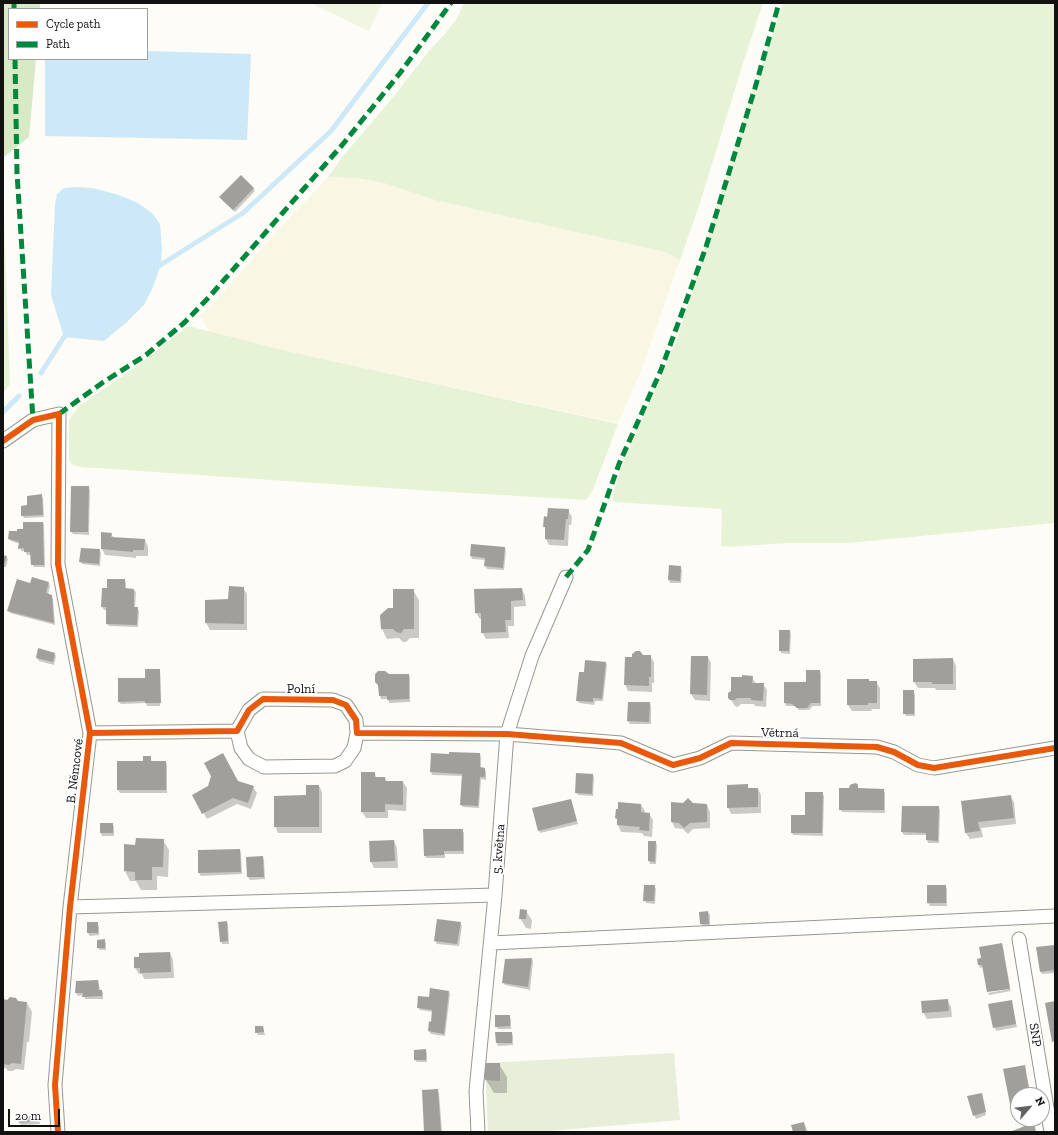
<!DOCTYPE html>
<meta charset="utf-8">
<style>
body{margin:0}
#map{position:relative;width:1058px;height:1135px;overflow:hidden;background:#fdfcf7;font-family:"Zilla Slab",serif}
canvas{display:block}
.frame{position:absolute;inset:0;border:4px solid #111;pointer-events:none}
.legend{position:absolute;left:8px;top:8px;width:140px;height:52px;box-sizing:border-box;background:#fff;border:1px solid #a0a0a0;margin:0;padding:5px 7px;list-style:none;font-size:12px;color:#111}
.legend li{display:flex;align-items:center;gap:8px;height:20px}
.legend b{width:20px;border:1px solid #a0a0a0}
.north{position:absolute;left:1010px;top:1087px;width:40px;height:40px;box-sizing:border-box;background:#fff;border:1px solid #a0a0a0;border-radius:50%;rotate:62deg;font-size:11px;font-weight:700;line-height:16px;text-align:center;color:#111}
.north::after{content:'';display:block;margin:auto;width:14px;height:18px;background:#646362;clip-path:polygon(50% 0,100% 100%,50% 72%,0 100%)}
.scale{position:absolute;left:8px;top:1109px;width:52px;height:18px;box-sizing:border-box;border:2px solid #111;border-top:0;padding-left:5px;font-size:12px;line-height:14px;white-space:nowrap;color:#111;-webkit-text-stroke:3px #fff;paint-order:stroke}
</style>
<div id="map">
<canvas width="1058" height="1135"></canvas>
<div class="frame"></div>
<ul class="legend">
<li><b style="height:5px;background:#e8590c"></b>Cycle path</li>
<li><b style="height:5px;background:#00873e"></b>Path</li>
</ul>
<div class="north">N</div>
<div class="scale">20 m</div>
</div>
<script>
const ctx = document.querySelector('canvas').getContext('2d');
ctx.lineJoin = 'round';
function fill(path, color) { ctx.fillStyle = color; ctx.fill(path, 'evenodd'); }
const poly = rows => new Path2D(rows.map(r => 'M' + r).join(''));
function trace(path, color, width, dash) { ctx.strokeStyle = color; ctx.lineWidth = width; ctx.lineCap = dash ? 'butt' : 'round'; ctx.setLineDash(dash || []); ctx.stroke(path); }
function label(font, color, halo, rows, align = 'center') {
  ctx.font = font + ' "Zilla Slab",serif'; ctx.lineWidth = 4; ctx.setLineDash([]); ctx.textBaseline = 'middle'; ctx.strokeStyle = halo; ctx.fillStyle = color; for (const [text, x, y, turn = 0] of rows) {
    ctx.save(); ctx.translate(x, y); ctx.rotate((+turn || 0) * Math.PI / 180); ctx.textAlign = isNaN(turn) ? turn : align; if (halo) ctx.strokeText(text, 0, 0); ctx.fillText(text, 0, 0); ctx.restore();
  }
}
const farmland = poly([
 [328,177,356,178,384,183,438,201,665,252,680,260,641,371,618,423,291,352,210,332,200,315,210,307,281,227]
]);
const green = poly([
 [464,3,763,3,744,60,701,200,680,260,665,252,438,201,384,183,356,178,328,177,344,155,394,96,429,51,445,34,456,20],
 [783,3,1055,3,1055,523,849,543,787,543,730,547,721,546,722,509,615,502,613,500,613,494,622,465,678,337,750,98],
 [3,188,10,384,3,393],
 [188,326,291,352,618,424,593,490,586,500,433,491,82,467,73,465,69,460,69,420,79,406,137,366]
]);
const forest = poly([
 [3,3,40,3,40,9,9,9,9,59,36,59,29,137,3,158]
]);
const cemetery = poly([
 [674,1053,680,1120,536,1132,488,1132,485,1063]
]);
const pitch = poly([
 [314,3,382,3,369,31,314,5]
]);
const water = poly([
 [147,51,251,54,247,140,45,136,45,59,147,59],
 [77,187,92,188,116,194,138,203,152,213,160,224,162,248,161,264,153,287,144,305,127,322,104,341,64,337,51,295,55,204,57,194,64,188]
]);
const shadow = poly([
 [253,188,255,191,235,212,222,200],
 [88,487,90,490,89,535,73,534,71,531],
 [41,495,43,498,44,517,24,518,22,515,28,506],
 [568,510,572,517,571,525,569,525,568,546,549,545,546,539,546,530,544,526,548,518],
 [43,523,44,525,45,567,34,567,32,564,32,555,27,555,25,551,21,551,20,544,11,541,9,538,24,530],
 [102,533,111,534,114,538,145,540,148,547,148,556,136,556,136,558,105,555,102,549],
 [472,545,505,548,506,551,504,570,487,569,485,566,486,560,472,559,471,556],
 [99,550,101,553,100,566,82,564,80,561],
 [3,556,6,556,8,559,6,567,3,567],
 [680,567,682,570,681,583,670,583,669,580],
 [124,580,126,583,126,589,134,590,136,592,135,608,137,608,139,611,138,627,109,626,107,624,107,610,104,610,102,607,108,589],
 [49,583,50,586,48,595,51,596,53,599,55,625,10,613,8,610,31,584],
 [243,588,247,594,247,630,210,630,206,623,206,601,229,600],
 [522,589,525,596,526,606,514,607,514,626,508,626,509,638,486,639,482,632,482,619,480,619,476,613],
 [413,590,419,600,419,638,410,638,406,642,403,642,399,638,387,639,382,629,394,609],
 [790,631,791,634,790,654,781,653,780,650],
 [54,653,56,656,54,665,39,661,37,658],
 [643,656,650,656,654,662,654,683,652,683,652,692,628,691,625,684],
 [692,657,708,657,711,663,710,701,695,700,691,694],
 [953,659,956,666,956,690,936,690,935,688,918,688,914,682],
 [605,662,607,665,603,701,595,701,594,705,579,703,577,700,584,673],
 [159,670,160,706,147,706,146,703,121,704,119,702],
 [820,671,821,674,821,706,813,706,809,710,799,710,795,706,786,706,785,703,785,683,807,683],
 [388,675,409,675,410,677,410,702,389,703,388,699,381,699,380,696],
 [752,677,756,684,763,684,767,690,766,707,755,706,754,704,741,704,738,707,735,706,729,697,732,691],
 [848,680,876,682,880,688,880,709,871,709,872,711,852,711,848,705],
 [913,691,915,694,915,716,906,716,904,713],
 [650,703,651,706,651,724,630,724,628,721],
 [432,754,480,754,481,757,481,768,484,769,486,771,486,780,481,779,479,808,463,807,461,805,463,776,432,775,431,772],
 [150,757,152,762,166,762,167,765,167,793,120,793,118,790,118,762,144,762],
 [374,773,377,778,385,778,387,782,403,782,407,788,406,811,388,810,388,818,366,818,362,812],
 [593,775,594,778,593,796,578,795,576,792],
 [238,782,253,787,257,793,251,809,237,804,207,819,194,795],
 [747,785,749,789,758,789,761,795,761,813,731,814,728,807],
 [319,786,322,792,322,833,278,833,275,826],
 [857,786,859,789,884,790,885,793,885,813,842,812,840,809,850,789],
 [822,793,824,796,823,836,793,835,792,832],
 [1010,796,1014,802,1016,824,981,828,983,837,970,839,966,833,962,802],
 [571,800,578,824,540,833,539,830],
 [672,804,707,805,710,812,710,828,693,829,688,834,683,829,675,828,672,822],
 [641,805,645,811,644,814,649,814,653,820,652,837,644,836,642,833,621,832,618,825,618,821,616,818],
 [938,807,940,810,939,843,928,843,927,840,927,835,904,835,902,832],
 [101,824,112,824,114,826,114,836,102,836,101,833],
 [462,830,464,833,464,854,445,854,445,858,426,858,425,855],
 [163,840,169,850,168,877,157,876,157,890,141,890,136,881,130,881,125,871,136,846],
 [394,841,397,848,398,868,374,868,371,862],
 [649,842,655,842,657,845,656,864,650,864,649,861],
 [240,850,241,853,242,874,201,876,199,873],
 [263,857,264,860,265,879,250,880,248,877],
 [654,886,656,889,655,904,646,903,644,900],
 [928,886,945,886,947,889,947,906,930,906,928,903],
 [526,911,532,920,531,929,526,928,520,918],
 [708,912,710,915,710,926,703,927,701,924],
 [227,922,228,925,229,944,222,944,221,941],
 [97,923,99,926,99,935,90,936,88,933],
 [460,923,462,926,459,946,437,944,435,941],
 [104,940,106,943,106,950,100,950,98,948],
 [1002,944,1003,947,1010,987,987,991,983,967,980,968,979,965,982,959],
 [1055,946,1055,973,1042,974,1041,972],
 [170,953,173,960,174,978,144,979,142,974,139,974,135,968,135,958],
 [532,959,533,962,530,990,505,985,503,982,506,960],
 [98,981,99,984,100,991,102,991,103,993,103,999,85,999,84,995,78,996,76,993],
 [1010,989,1011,991,989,995,988,993],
 [449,992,450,994,445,1036,431,1034,429,1031,432,1023,433,1012,420,1010,418,1007,430,998],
 [3,1000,27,1003,32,1012,29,1042,27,1042,24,1070,16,1069,13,1071,8,1071,6,1068,3,1068],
 [947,1000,951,1007,952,1017,927,1019,923,1012],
 [1011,1001,1017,1027,996,1031,989,1005],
 [509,1016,511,1019,511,1029,498,1029,496,1026],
 [263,1027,265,1035,258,1035,256,1032],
 [511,1033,513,1035,513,1045,498,1046,497,1043],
 [425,1050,427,1053,427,1062,417,1062,415,1060],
 [486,1064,499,1064,507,1077,507,1093,494,1093,486,1080],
 [1024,1066,1031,1095,1018,1095,1018,1111,1013,1112,1012,1109],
 [437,1090,439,1093,442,1132,425,1132],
 [982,1094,986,1115,976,1119,968,1097],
 [38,1116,40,1124,21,1125,20,1123],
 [804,1123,808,1132,794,1132]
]);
const stream = poly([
 [157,267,243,213,331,131,428,3],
 [41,373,64,337,69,334],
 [3,412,19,396]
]);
const building = poly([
 [241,175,254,188,233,210,219,197],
 [71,486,89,486,88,532,70,532],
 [42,494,43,515,21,516,21,506,27,505,27,496],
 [548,508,569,509,568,519,566,519,564,540,545,539,545,527,543,527,544,516,547,517],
 [23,522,43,522,44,565,31,565,30,552,24,552,24,548,18,549,19,542,8,539,9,531,17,531,17,529,23,529],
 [101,532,112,533,111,537,145,539,144,550,133,550,133,552,101,549],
 [471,544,505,547,503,568,484,566,485,558,470,556],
 [81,548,100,549,99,564,79,562],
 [3,555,7,556,4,565,3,565],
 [669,565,681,566,680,581,668,580],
 [32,577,49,582,46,593,52,595,54,623,7,611,17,579,30,583],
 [107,579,125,579,125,588,134,589,134,607,138,607,137,625,106,624,106,607,101,607,102,588,107,588],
 [229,586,244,587,244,624,205,623,205,600,228,599],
 [522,588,523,600,511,601,511,620,505,620,506,632,481,633,481,613,475,613,474,589],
 [393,589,414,589,414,629,404,629,401,633,396,632,393,629,381,629,380,615,388,608,393,608],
 [779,630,790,630,789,651,779,651],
 [38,648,55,653,53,662,36,658],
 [636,651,640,651,643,655,651,655,651,677,649,677,649,686,624,685,625,657,632,657,632,654],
 [691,656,708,656,707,695,690,694],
 [953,658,953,684,932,684,932,682,913,682,913,659],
 [585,660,606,662,602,699,593,698,593,702,576,701,579,672,584,672],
 [145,669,160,669,161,703,145,703,145,701,118,702,118,678,145,678],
 [806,670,820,670,820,703,811,703,807,708,797,708,792,704,784,703,784,682,806,682],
 [378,671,385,671,389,674,409,674,409,699,387,700,387,696,379,696,378,685,375,682,375,674],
 [742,675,753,676,752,683,764,683,763,701,751,700,751,698,737,698,735,700,730,700,728,698,728,693,731,691,731,677,742,677],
 [847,679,869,679,869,681,877,681,877,703,868,703,868,705,847,705],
 [903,690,914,690,914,714,903,714],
 [628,702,650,702,649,722,627,721],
 [449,752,480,753,480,767,485,768,485,777,480,777,478,806,460,805,462,774,430,772,431,753,449,754],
 [223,753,238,781,254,786,248,803,233,798,202,814,192,795,208,786,211,776,204,763],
 [143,756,151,756,151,761,166,761,166,790,117,790,117,761,143,761],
 [361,772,375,772,375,777,385,777,385,781,403,781,403,805,385,804,385,812,361,812],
 [576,773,593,774,592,794,575,793],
 [856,783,858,785,858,788,884,789,884,810,839,810,839,788,849,788,850,785,852,784],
 [748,784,748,788,758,788,758,807,727,808,727,785],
 [306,785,319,785,319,827,274,827,274,796,306,795],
 [805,792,823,792,822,833,791,833,791,815,805,815],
 [1011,795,1014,818,978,822,980,831,965,833,961,801],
 [688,798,693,803,707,804,707,822,690,823,684,828,679,823,671,822,671,802,683,803],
 [571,799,577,821,538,831,532,808],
 [618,802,641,804,641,812,650,813,649,831,639,830,640,827,617,825,617,819,615,818,616,809,618,809],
 [902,806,939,806,938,841,926,840,926,833,901,832],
 [100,823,113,823,113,833,100,833],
 [423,829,463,829,463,851,444,851,444,855,424,856],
 [136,838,164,839,163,867,152,867,152,880,135,880,135,872,124,871,124,844,135,845],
 [394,840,395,861,370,862,369,841],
 [648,841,656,841,655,862,648,861],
 [240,849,241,872,198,873,198,850],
 [263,856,264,877,247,877,246,857],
 [644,885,655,885,654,901,643,901],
 [927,885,946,885,946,903,927,903],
 [520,909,527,910,526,919,519,919],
 [708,911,709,924,700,924,699,912],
 [437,919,461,922,457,944,434,941],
 [227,921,228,941,220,942,218,922],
 [87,922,98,922,98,933,87,933],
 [105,939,105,948,97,948,97,940],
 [1002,943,1010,989,987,992,982,965,978,965,977,959,981,958,979,947],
 [1055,945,1055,970,1040,972,1036,947],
 [170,952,171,972,140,973,140,968,134,968,134,957,139,957,139,953],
 [532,958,528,987,502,983,505,959],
 [98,980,99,990,102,990,102,996,82,997,83,993,75,993,76,981],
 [430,988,449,991,444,1034,428,1031,429,1021,431,1022,432,1010,417,1008,418,996,429,997],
 [10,997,16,998,18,1001,27,1002,21,1064,12,1063,9,1065,3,1064,3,999,7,1000],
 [948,999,949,1011,922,1013,921,1001],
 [1012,1000,1016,1024,993,1028,988,1004],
 [1055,1001,1055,1041,1052,1042,1045,1003],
 [495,1015,510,1015,510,1026,495,1027],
 [255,1026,263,1026,264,1032,255,1033],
 [495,1032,512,1032,512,1043,496,1043],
 [426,1049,426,1060,414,1060,414,1050],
 [485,1063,500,1063,500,1081,485,1080],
 [1025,1065,1030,1095,1018,1095,1018,1108,1011,1109,1003,1069],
 [438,1089,441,1132,424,1132,422,1090],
 [982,1093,986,1112,973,1116,967,1096],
 [38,1115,39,1121,19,1123,18,1118],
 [804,1122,806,1132,793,1132,791,1125],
 [1034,1122,1036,1132,1009,1132,1020,1128]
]);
const street = poly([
 [3,441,33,420,59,414,58,564,90,733,70,907,55,1085,58,1132],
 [237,731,241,748,249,759,264,767,335,766,345,761,354,748,357,733],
 [90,733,237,731,249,710,263,699,333,700,346,705,356,720,357,733,507,734,621,743,673,765,700,758,731,743,877,747,894,752,918,765,934,768,1055,748],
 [70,907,495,895],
 [1019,939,1051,1132],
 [491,943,1055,916],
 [478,1132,476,1091,495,895,507,734,532,656,566,577]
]);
const quiet = poly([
 [14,3,14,9],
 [15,59,17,173,33,420],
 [59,414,102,383,146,355,185,322,210,296,343,144,400,73,451,3],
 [566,577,588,550,619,464,661,370,706,247,755,88,779,3]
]);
const cycleway = poly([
 [3,441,33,420,59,414,58,564,90,733,70,907,55,1085,58,1132],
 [90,733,237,731,249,710,263,699,333,700,346,705,356,720,357,733,507,734,621,743,673,765,700,758,731,743,877,747,894,752,918,765,934,768,1055,748]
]);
const streetNames = [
 ["Polní",301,689],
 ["Větrná",780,733,1],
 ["B. Němcové",75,771,-83],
 ["5. května",499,849,-86],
 ["SNP",1035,1035,81]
];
fill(farmland, '#f9f7e4');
fill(green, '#e7f3d7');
fill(forest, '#d8eac5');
fill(cemetery, '#e9eedb');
fill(pitch, '#f0f6e1');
fill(water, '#cde8f7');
fill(shadow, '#0003');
trace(stream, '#cde8f7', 5);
fill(building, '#a19f9c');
trace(street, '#979795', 15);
trace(street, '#fffffe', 13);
trace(quiet, '#00873e', 5, [10, 5]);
trace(cycleway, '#e8590c', 6);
label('13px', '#111', '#fff', streetNames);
</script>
